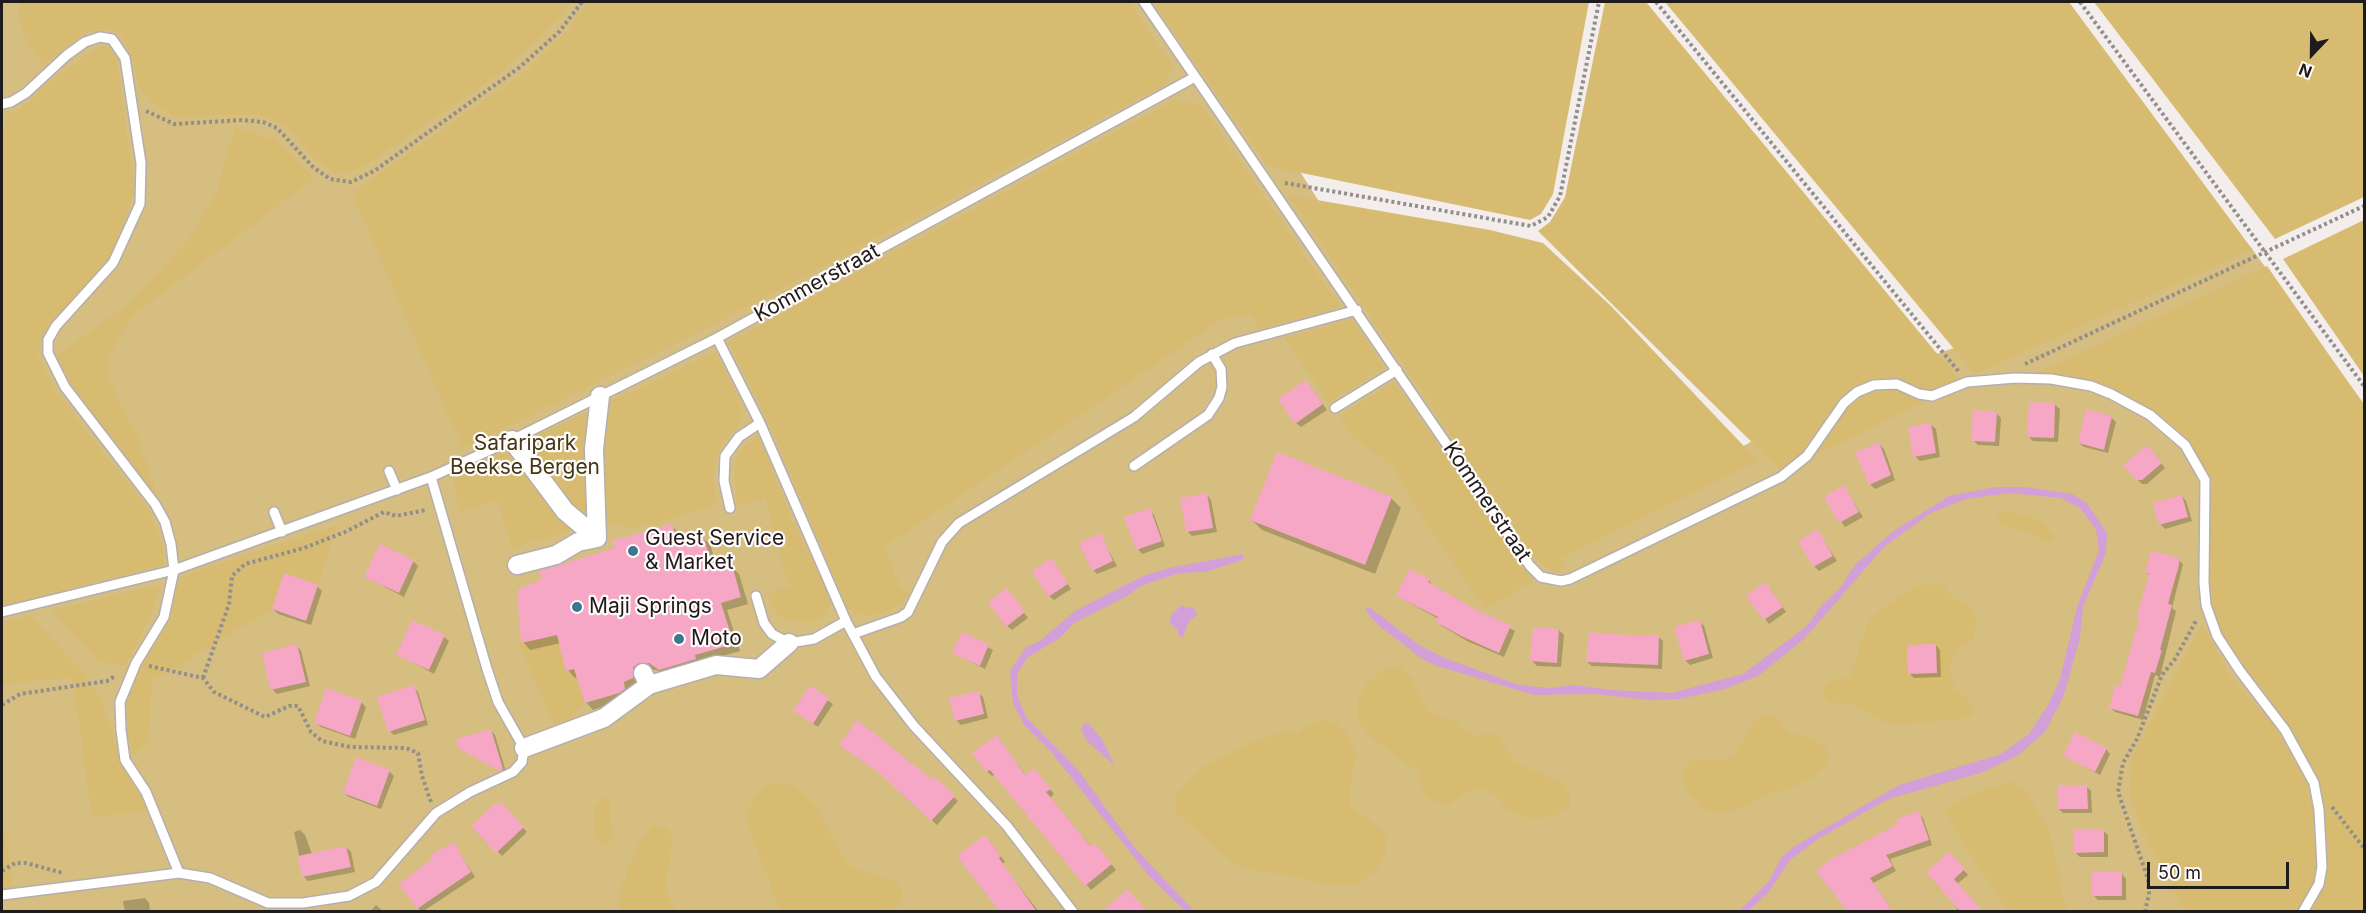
<!DOCTYPE html>
<style>
body{margin:0}
#map{position:relative;width:2366px;height:913px;overflow:hidden;background:#f3edec;font-family:Inter,sans-serif}
canvas{display:block}
.frame{position:absolute;inset:0;border:3px solid #1d1b1b;pointer-events:none}
.north{position:absolute;left:2282px;top:24px;width:60px;height:60px;-webkit-text-stroke:4px #fffbfa;paint-order:stroke;rotate:202deg;font-size:16px;font-weight:700;line-height:24px;text-align:center;color:#1d1b1b}
.north::after{content:'';display:block;margin:auto;width:21px;height:27px;background:#1d1b1b;clip-path:polygon(50% 0,100% 100%,50% 72%,0 100%)}
.scale{position:absolute;left:2147px;top:862px;width:142px;height:27px;box-sizing:border-box;border:3px solid #1d1b1b;border-top:0;padding-left:8px;font-size:18px;line-height:21px;white-space:nowrap;color:#1d1b1b;-webkit-text-stroke:4px #fffbfa;paint-order:stroke}
</style>
<div id="map">
<canvas width="2366" height="913"></canvas>
<div class="frame"></div>
<div class="north">N</div>
<div class="scale">50 m</div>
</div>
<script>
const ctx = document.querySelector('canvas').getContext('2d');
ctx.lineJoin = 'round';
function fill(path, color) { ctx.fillStyle = color; ctx.fill(path, 'evenodd'); }
const poly = rows => new Path2D(rows.map(r => 'M' + r).join(''));
function trace(path, color, width, dash) { ctx.strokeStyle = color; ctx.lineWidth = width; ctx.lineCap = dash ? 'butt' : 'round'; ctx.setLineDash(dash || []); ctx.stroke(path); }
function label(font, color, halo, rows, align = 'center') {
  ctx.font = font + ' Inter,sans-serif'; ctx.lineWidth = 4.5; ctx.setLineDash([]); ctx.textBaseline = 'middle'; ctx.strokeStyle = halo; ctx.fillStyle = color; for (const [text, x, y, turn = 0] of rows) {
    ctx.save(); ctx.translate(x, y); ctx.rotate((+turn || 0) * Math.PI / 180); ctx.textAlign = isNaN(turn) ? turn : align; if (halo) ctx.strokeText(text, 0, 0); ctx.fillText(text, 0, 0); ctx.restore();
  }
}
const green = poly([
 [2,2,1192,2,1548,561,1849,384,2250,246,2364,404,2364,911,2,912]
]);
const forest = poly([
 [19,2,571,2,557,21,501,72,369,163,352,172,334,173,314,158,291,132,277,121,259,115,172,115,158,107,138,86,134,65,121,33,105,29,83,33,44,65,27,42,19,16],
 [588,2,1129,2,1173,67,1164,85,722,320,463,449,352,193,524,73,568,31],
 [1153,2,1589,2,1553,194,1541,214,1530,220,1268,166],
 [1605,2,1646,2,1958,379,1932,390,1920,389,1898,380,1875,380,1854,388,1840,402,1804,452,1790,467,1781,471,1538,231,1550,222,1565,197],
 [1665,2,2069,2,2252,249,1975,374],
 [2094,2,2364,2,2364,197,2275,239],
 [102,45,116,54,135,192,109,260,43,335,38,356,57,394,149,511,162,545,165,565,2,606,2,146,6,116,31,101,58,75],
 [1173,101,1200,104,1340,307,1257,330,1252,314,1221,320,884,547,900,587,910,593,903,603,888,611,871,616,855,614,848,608,768,421,729,342],
 [235,127,276,140,314,178,134,315,114,346,106,368,120,404,136,433,159,501,70,382,57,356,129,303,190,238,217,191],
 [1288,195,1490,230,1543,243,1611,306,1758,461,1560,558,1566,570,1552,571,1535,558],
 [2364,220,2364,376,2283,259],
 [2267,266,2364,405,2364,911,2308,911,2323,886,2318,781,2304,751,2289,728,2243,668,2221,634,2210,604,2208,582,2209,479,2188,443,2153,411,2113,389,2070,377,2032,375],
 [1352,319,1384,368,1329,402,1284,338],
 [716,352,740,402,741,418,738,426,722,443,717,456,714,473,716,505,634,529,605,521,512,548,498,500,460,513,453,482,462,471],
 [1394,382,1533,581,1485,609,1416,508,1394,467,1354,438,1339,416],
 [1896,388,1928,401,1811,457,1846,407,1858,396,1875,389],
 [758,436,793,522,827,589,830,606,822,617,809,623,787,621,778,615,772,607,768,593,789,586,765,498,738,506,734,473,736,460,742,448],
 [2015,512,2043,522,2055,538,2047,543,2025,530,2004,527,1996,520,1998,513],
 [338,525,318,585,284,573,272,609,152,681,148,742,133,756,127,731,127,701,140,669,169,622,179,577],
 [160,585,150,617,125,666,99,661,52,610],
 [1919,585,1944,585,1952,598,1967,605,1976,618,1974,638,1956,649,1949,667,1954,688,1966,697,1974,715,1959,719,1889,725,1854,705,1827,702,1822,690,1830,680,1850,677,1868,623,1881,609],
 [30,616,85,674,102,701,120,759,150,810,92,818,73,680,68,678,2,684,2,622],
 [2202,623,2230,676,2274,726,2308,785,2316,825,2316,876,2306,899,2296,911,2185,911,2149,844,2130,798,2132,757],
 [557,636,566,671,574,669,585,703,574,715,555,725,519,644],
 [1398,666,1411,677,1429,713,1453,720,1461,729,1477,736,1489,734,1499,737,1514,761,1565,785,1571,796,1570,807,1554,816,1531,819,1507,810,1496,795,1479,788,1462,794,1445,807,1427,797,1420,785,1418,772,1368,735,1358,719,1358,700,1367,684,1383,670],
 [1774,713,1788,732,1808,736,1827,748,1828,761,1813,778,1792,788,1770,793,1735,810,1724,813,1703,810,1689,793,1681,774,1690,761,1726,759,1736,753,1756,719],
 [1323,720,1334,722,1348,735,1356,754,1349,795,1351,807,1377,825,1387,839,1386,855,1375,871,1357,885,1336,886,1289,875,1251,870,1233,862,1176,813,1175,796,1203,767,1252,742,1282,733,1298,733,1306,726],
 [2010,781,2026,792,2048,828,2066,908,2064,911,2008,911,1966,848,1945,809,1968,796],
 [775,782,794,786,816,806,840,853,851,865,861,871,895,881,903,893,899,904,886,911,780,911,749,827,747,813,753,800,763,788],
 [604,797,610,800,609,821,613,832,611,843,601,844,595,836,593,818,596,805],
 [653,825,668,829,671,835,672,845,665,884,667,894,676,911,620,911,619,896,627,872,641,839],
 [5,833,14,889,2,891,2,834]
]);
const water = poly([
 [1995,487,2025,487,2072,494,2087,503,2107,533,2106,553,2083,607,2080,638,2064,695,2045,732,2017,756,1998,765,1981,773,1888,799,1818,839,1790,860,1768,893,1748,911,1739,911,1769,881,1781,858,1793,847,1899,785,2001,754,2029,734,2048,705,2060,679,2077,607,2099,550,2096,530,2080,508,2061,498,2010,493,1966,499,1931,513,1885,546,1804,639,1758,676,1725,689,1680,699,1651,700,1594,694,1534,695,1437,666,1421,658,1378,625,1365,610,1369,607,1419,645,1447,659,1519,685,1549,688,1574,685,1612,690,1672,693,1743,674,1807,626,1822,605,1840,588,1854,566,1892,532,1949,496],
 [1243,554,1243,560,1205,572,1180,573,1141,586,1127,596,1074,623,1061,637,1027,658,1017,674,1017,695,1026,717,1078,770,1135,848,1194,911,1185,911,1149,876,1051,752,1025,726,1013,704,1010,671,1026,647,1040,641,1075,611,1143,576,1169,568],
 [1181,606,1194,608,1197,614,1188,623,1183,637,1179,636,1177,629,1169,622,1172,614],
 [1084,723,1089,724,1102,739,1115,766,1087,741,1081,730]
]);
const shadow = poly([
 [1310,386,1327,410,1301,427,1296,423],
 [2055,405,2060,409,2058,442,2033,441,2028,436],
 [1996,413,2001,418,1999,446,1978,445,1973,440],
 [2111,417,2116,422,2108,453,2084,447,2079,443],
 [1931,425,1936,429,1940,457,1920,461,1915,456],
 [1879,444,1884,449,1895,480,1875,489,1870,484],
 [2151,451,2165,468,2147,484,2142,484,2137,479],
 [1844,487,1863,517,1845,527,1826,497],
 [1207,495,1211,500,1217,532,1192,536,1188,532],
 [2182,496,2186,501,2192,521,2165,529,2160,524],
 [1391,498,1401,508,1375,574,1262,530,1252,520],
 [1149,510,1154,515,1165,546,1142,554,1138,549],
 [672,526,679,533,682,543,702,537,710,544,718,571,732,567,739,574,748,604,727,610,740,651,701,662,668,677,657,670,646,669,631,696,593,710,586,702,578,677,575,678,568,670,561,643,530,650,523,642,616,549],
 [1818,531,1837,561,1819,571,1814,566],
 [1100,535,1117,566,1097,574,1093,570],
 [1052,560,1071,589,1054,600,1049,596],
 [2178,560,2183,564,2172,608,2176,611,2160,677,2155,675,2143,720,2115,712,2111,708,2121,689,2140,621,2138,619,2150,576,2146,573],
 [413,561,418,566,404,597,366,577],
 [285,575,318,587,322,591,311,625,278,614,273,609],
 [1429,580,1433,587,1515,631,1504,657,1467,641,1442,626,1437,621,1439,619,1397,596],
 [1770,589,1786,612,1769,624,1765,619],
 [1011,595,1028,618,1012,630,1007,626],
 [1699,621,1704,626,1713,658,1690,665,1685,660],
 [1559,630,1564,635,1561,667,1537,666,1532,661],
 [962,634,993,650,985,669,954,653],
 [444,637,449,641,434,674,398,654],
 [1658,637,1663,641,1662,669,1592,666,1587,662,1635,638],
 [1936,645,1940,650,1941,677,1914,678,1909,673],
 [297,646,301,651,310,686,277,694,272,689],
 [413,687,418,692,428,725,394,735,390,731],
 [810,688,833,704,818,727,795,711],
 [327,690,362,703,366,707,355,739,321,727,316,723],
 [978,693,983,697,988,718,961,725,956,720],
 [490,730,495,735,506,772,462,749],
 [1001,742,1026,776,1038,774,1054,794,1050,798,1092,848,1100,850,1116,870,1091,890,995,774,992,776,987,771],
 [2106,749,2110,754,2100,775,2065,756],
 [389,771,394,776,381,809,349,797,344,793],
 [884,776,933,782,935,780,958,801,937,825],
 [2087,787,2091,791,2092,813,2063,813,2058,808],
 [501,804,527,832,502,856,473,826],
 [1918,813,1923,818,1932,845,1890,859,1896,871,1873,883,1893,912,1852,912,1819,872],
 [300,830,305,835,312,854,346,847,351,852,355,872,308,881,304,877,294,832],
 [2104,831,2108,835,2108,857,2080,857,2075,852],
 [990,841,1005,862,1002,864,1039,912,1004,912],
 [454,844,475,877,422,912,418,908],
 [1949,854,1968,875,1957,884,1982,912,1954,912,1959,907],
 [2122,874,2126,879,2126,900,2098,900,2093,895],
 [145,898,149,903,150,912,125,912,123,901],
 [376,905,384,912,370,912]
]);
const building = poly([
 [1306,380,1323,404,1295,424,1278,399],
 [2029,402,2055,403,2054,438,2027,437],
 [2086,409,2112,416,2104,450,2078,443],
 [1973,410,1997,412,1995,442,1971,441],
 [1931,423,1936,453,1913,457,1908,427],
 [1879,442,1891,475,1869,485,1855,453],
 [2147,445,2162,463,2142,480,2136,480,2123,465],
 [1277,452,1392,497,1365,565,1250,520],
 [1844,485,1859,512,1839,523,1824,497],
 [1207,493,1213,528,1186,532,1180,498],
 [2182,495,2188,517,2159,525,2153,503],
 [1150,508,1162,541,1136,550,1124,517],
 [672,524,678,543,703,535,714,571,732,565,741,597,721,603,734,644,695,655,696,659,659,670,649,663,639,663,633,667,633,678,624,682,625,689,619,693,585,703,574,669,566,671,557,635,521,643,517,590,542,579,539,571,615,548,612,541],
 [1818,529,1833,556,1813,567,1798,541],
 [1101,533,1113,561,1092,571,1079,543],
 [380,544,414,560,399,593,364,577],
 [2151,551,2179,558,2179,565,2168,604,2172,605,2160,650,2162,650,2155,673,2151,672,2138,716,2109,708,2115,685,2120,687,2139,620,2136,620,2149,574,2145,573],
 [1052,558,1068,584,1048,597,1032,571],
 [1409,569,1430,579,1428,582,1478,611,1511,625,1499,653,1461,636,1436,622,1438,617,1396,596],
 [284,573,318,585,306,621,272,609],
 [1765,582,1783,607,1764,620,1746,596],
 [1007,588,1025,612,1006,627,988,602],
 [412,620,445,635,429,670,396,655],
 [1700,620,1709,654,1684,661,1674,627],
 [1533,627,1559,629,1557,663,1530,661],
 [962,632,989,644,980,666,952,653],
 [1589,632,1635,636,1659,635,1658,665,1586,662],
 [297,644,306,682,270,690,262,653],
 [1936,644,1937,673,1908,674,1907,645],
 [414,685,425,720,388,732,377,697],
 [810,685,829,698,813,724,793,711],
 [326,688,362,701,350,736,314,723],
 [979,691,984,714,955,721,949,698],
 [857,720,933,780,935,777,955,796,931,821,878,772,839,745],
 [491,729,503,769,500,771,459,749,456,739],
 [2075,732,2107,748,2095,772,2063,756],
 [997,735,1025,775,1034,768,1051,789,1046,792,1091,847,1095,843,1112,864,1085,886,990,770,986,772,972,753],
 [356,757,390,770,377,806,343,793],
 [2057,785,2087,785,2088,809,2057,809],
 [496,803,502,803,524,827,496,853,471,826],
 [1919,811,1929,840,1886,855,1893,866,1870,878,1893,912,1848,912,1816,871,1831,859,1898,824,1896,819],
 [2074,829,2104,829,2104,852,2074,853],
 [985,835,1001,856,999,858,1037,912,1000,912,957,856],
 [454,842,471,872,417,909,399,884,432,859,430,855],
 [346,846,351,867,302,877,298,856],
 [1949,852,1965,869,1954,879,1983,912,1961,912,1926,872],
 [2092,872,2122,872,2122,896,2092,896],
 [1127,889,1148,912,1102,912]
]);
const path = poly([
 [1656,2,1959,372],
 [2080,2,2364,386],
 [146,111,174,124,243,120,263,122,277,128,313,167,330,179,351,182,374,171,520,67,559,32,582,2],
 [1285,183,1531,226,1548,217,1560,196,1599,2],
 [2025,364,2364,206],
 [149,666,203,678,214,692,265,717,289,706,298,706,311,732,322,741,350,747,406,748,418,753,422,776,431,802],
 [203,678,229,604,232,576,245,564,304,548,345,532,384,512,396,516,426,510],
 [2,705,20,694,107,681,115,676],
 [2332,807,2364,848],
 [2,871,15,863,26,863,63,873],
 [2145,912,2149,894,2148,879,2118,792,2123,763,2137,739,2162,675,2175,659,2197,619]
]);
const lane = poly([
 [1144,2,1530,566,1541,577,1561,581,1570,579,1781,477,1807,456,1844,403,1857,392,1874,385,1897,384,1919,394,1932,396,1967,382,2015,378,2051,379,2091,386,2111,394,2150,415,2185,445,2205,480,2204,583,2206,605,2217,636,2240,671,2285,730,2314,783,2319,810,2322,867,2319,884,2303,912],
 [2,104,11,102,26,93,67,55,85,42,100,37,112,39,125,58,141,163,140,204,113,263,56,326,48,340,48,353,65,387,155,504,165,522,171,544,174,570,164,617,136,663,120,702,121,730,125,760,146,792,179,873,210,878,268,903,303,903,349,896,376,882,436,813,470,792,513,772,522,762,524,748,498,702,487,669,431,477],
 [717,338,760,423,846,621,876,677,914,726,1007,826,1073,912],
 [1335,408,1397,370],
 [1134,466,1208,415,1219,398,1222,387,1221,369,1212,354],
 [389,471,397,490],
 [730,508,724,481,725,456,739,437,760,423],
 [274,512,282,532],
 [756,596,764,623,772,634,789,643,814,639,846,621],
 [2,612,174,570,431,477,512,440,717,338,1195,77],
 [853,634,901,617,908,612,942,542,959,523,1134,417,1199,362,1235,343,1357,310],
 [2,895,179,873]
]);
const street = poly([
 [512,440,565,511,597,538],
 [597,538,594,449,600,396],
 [517,565,556,555,578,542,597,538],
 [643,673,649,685,716,665,759,669,789,643],
 [524,748,604,718,649,685]
]);
const markers = [
 [633,551,6,"#3c778f"],
 [577,607,6,"#3c778f"],
 [679,639,6,"#3c778f"]
];
const streetNames = [
 ["Kommerstraat",817,283,-29],
 ["Kommerstraat",1487,502,56]
];
const parkNames = [
 ["Safaripark",525,444],
 ["Beekse Bergen",525,468]
];
const poiNames = [
 ["Guest Service",645,539],
 ["& Market",645,563],
 ["Maji Springs",589,607],
 ["Moto",691,639]
];
fill(green, '#d5be80');
fill(forest, '#d7bb71');
fill(water, '#d39fd9');
fill(shadow, '#0003');
fill(building, '#f5a7c5');
trace(lane, '#b5aeae', 12);
trace(street, '#b5aeae', 21);
trace(path, '#928e8d', 4, [3, 3]);
trace(lane, '#fff', 9);
trace(street, '#fff', 18);
for (const [x, y, r, color] of markers) { const dot = new Path2D(); dot.arc(x, y, r, 0, 2 * Math.PI); ctx.fillStyle = color; ctx.fill(dot); trace(dot, '#fffbfa', 2); }
label('21px', '#1d1b1b', '#fffbfa', streetNames);
label('21px', '#423716', '#fffbfa', parkNames);
label('21px', '#1d1b1b', '#fffbfa', poiNames, 'left');
</script>
